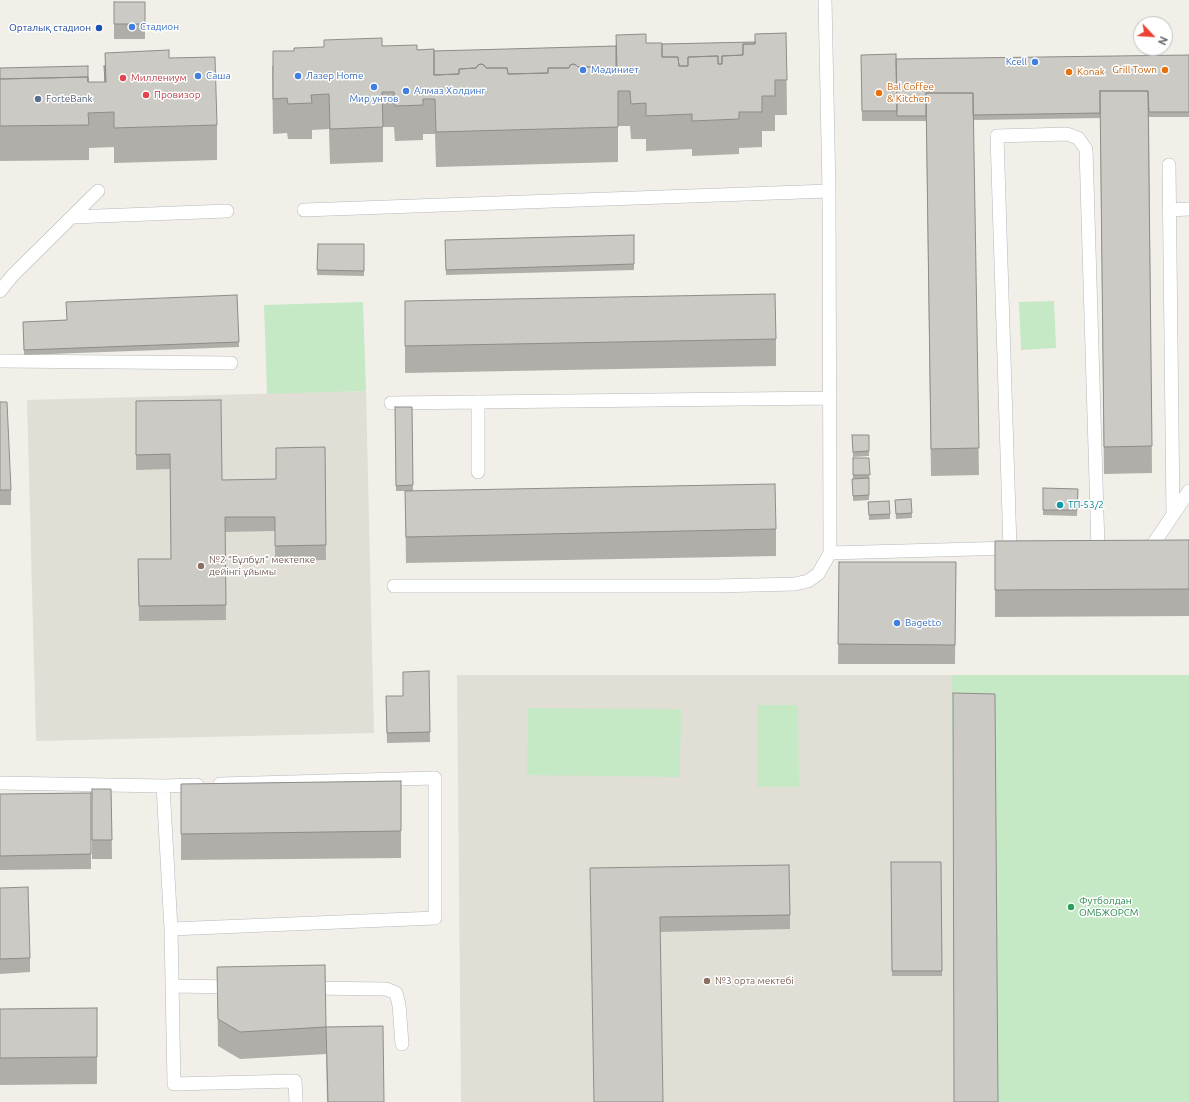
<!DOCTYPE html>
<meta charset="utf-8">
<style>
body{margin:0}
#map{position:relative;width:1189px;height:1102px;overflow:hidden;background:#f1efe8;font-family:Ubuntu,sans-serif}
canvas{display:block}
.north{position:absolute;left:1133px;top:16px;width:40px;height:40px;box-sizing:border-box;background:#fff;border:1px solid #bfc1c3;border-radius:50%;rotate:115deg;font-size:11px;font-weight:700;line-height:16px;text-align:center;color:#5f6368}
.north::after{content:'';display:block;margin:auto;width:14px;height:18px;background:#ea4335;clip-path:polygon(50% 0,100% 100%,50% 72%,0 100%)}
</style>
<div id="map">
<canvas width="1189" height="1102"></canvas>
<div class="north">N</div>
</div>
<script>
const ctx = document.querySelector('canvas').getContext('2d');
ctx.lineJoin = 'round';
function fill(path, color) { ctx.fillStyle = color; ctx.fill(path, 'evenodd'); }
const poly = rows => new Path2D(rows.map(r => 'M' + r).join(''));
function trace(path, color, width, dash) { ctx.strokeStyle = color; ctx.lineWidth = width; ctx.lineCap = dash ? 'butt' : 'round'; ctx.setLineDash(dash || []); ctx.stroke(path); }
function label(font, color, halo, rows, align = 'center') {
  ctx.font = font + ' Ubuntu,sans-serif'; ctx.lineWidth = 3; ctx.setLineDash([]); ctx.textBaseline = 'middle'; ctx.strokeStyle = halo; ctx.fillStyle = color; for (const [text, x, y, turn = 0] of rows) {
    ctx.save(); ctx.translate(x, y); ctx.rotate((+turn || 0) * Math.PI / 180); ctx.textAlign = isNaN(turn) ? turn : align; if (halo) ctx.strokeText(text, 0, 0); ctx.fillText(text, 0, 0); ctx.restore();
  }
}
const education = poly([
 [366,391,374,733,36,741,27,400],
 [457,675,952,675,954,1102,461,1102]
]);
const green = poly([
 [1054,301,1056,348,1021,350,1019,302],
 [363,302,366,391,267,394,264,305],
 [952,675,1189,675,1189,1102,954,1102],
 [757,705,798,705,799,787,757,787],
 [528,708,681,709,680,777,527,775]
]);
const lane = poly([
 [825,0,829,191,830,553,1012,548],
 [1169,165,1173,515],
 [304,210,829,191],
 [1169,210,1189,209],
 [72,217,227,211],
 [0,291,13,275,98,191],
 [0,361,231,363],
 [391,403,830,398],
 [478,472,478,402],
 [1010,548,997,136,1067,134,1078,138,1086,149,1098,548],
 [1143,549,1150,549,1189,491],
 [394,586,716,586,795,584,808,581,818,574,830,553],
 [0,783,163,786,197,785],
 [163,786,171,929,435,918,435,778,220,784],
 [171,929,174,1084,295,1081,296,1102],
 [172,986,235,987],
 [308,988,386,989,396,993,399,1005,402,1044]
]);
const wall = poly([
 [114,2,145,2,145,39,114,39],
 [786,33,787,115,775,115,775,131,762,131,762,147,739,148,739,154,692,156,692,149,646,151,646,139,631,139,630,126,618,126,618,162,436,167,435,134,423,134,423,140,395,141,394,127,383,127,383,162,330,164,329,129,312,130,312,139,288,139,287,133,273,134,272,66,294,51,382,46,434,51,616,46,616,35,646,43,662,44,755,42,755,34],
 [105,53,169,58,217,125,217,160,114,163,114,147,89,148,89,160,0,161,0,68,88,82,105,82],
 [861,55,896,59,1189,55,1189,117,1149,117,1152,473,1104,474,1100,118,973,120,979,475,931,476,926,121,862,121],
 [634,235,634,270,446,275,445,240],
 [318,244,364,244,364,276,317,275],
 [237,295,239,347,24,355,23,322,67,320],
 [405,301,776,339,776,366,405,373],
 [136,401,222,480,276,479,325,447,326,560,275,561,275,531,225,532,226,620,139,621,138,559,171,559,170,469,136,470],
 [0,402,11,490,11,505,0,505],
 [395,407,412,407,413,491,396,491],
 [852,435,869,435,869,456,853,457],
 [853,458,869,458,869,500,853,501],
 [1043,488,1078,489,1077,516,1043,515],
 [405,491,776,529,776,556,406,563],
 [911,499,912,518,896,519,895,500],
 [868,502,890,514,890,519,869,520],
 [1189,540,1189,616,995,617,995,541],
 [839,562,956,562,955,664,838,664],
 [429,671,430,742,387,743,386,696,403,696],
 [401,781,401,858,181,860,181,784],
 [92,789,111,789,112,859,92,859],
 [91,793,91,869,0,870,0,794],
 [891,862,941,862,942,976,892,976],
 [590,883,790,915,790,929,660,932],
 [0,888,30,958,30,972,0,974],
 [217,967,326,1027,384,1102,327,1102,326,1054,240,1059,218,1046],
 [97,1008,97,1084,0,1085,0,1009]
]);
const building = poly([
 [114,2,145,2,145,24,114,24,114,2],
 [786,33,787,80,775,80,775,96,762,96,762,112,739,112,739,119,692,121,692,114,646,116,646,103,631,104,630,91,618,91,618,127,436,132,435,99,423,99,423,105,395,106,394,92,382,92,383,127,330,129,329,94,311,95,312,103,288,104,287,98,273,99,273,51,294,51,294,48,324,47,324,40,382,38,382,46,417,45,417,50,434,49,434,75,459,74,459,69,476,68,478,65,481,64,484,65,486,68,507,68,508,74,548,73,548,68,569,68,570,65,573,64,576,65,578,67,597,67,597,71,617,70,616,35,646,34,646,43,662,43,662,57,678,57,679,66,688,66,688,57,718,56,718,64,722,64,722,56,743,55,743,44,755,44,755,34,786,33],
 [755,42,755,44,743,44,743,55,722,56,722,64,718,64,718,56,688,57,688,66,679,66,678,57,662,57,662,44,755,42],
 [616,46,616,70,597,71,597,67,578,67,576,65,573,64,570,65,569,68,548,68,548,73,508,74,507,68,486,68,484,65,481,64,478,65,476,68,459,69,459,74,434,75,434,51,616,46],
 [169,50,169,58,215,57,217,125,114,128,114,112,88,113,89,125,0,126,0,79,88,77,88,82,106,82,105,53,169,50],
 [896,54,897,111,862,111,861,55,896,54],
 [1189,55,1189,112,1149,112,1148,91,1100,91,1100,113,973,115,973,93,926,93,926,116,897,116,896,59,1189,55],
 [88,66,88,82,88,77,0,79,0,68,88,66],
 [104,66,105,66,105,82,104,66],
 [1100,91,1148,91,1152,446,1104,447,1100,91],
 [926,93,973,93,979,448,931,449,926,93],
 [634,235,634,264,446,270,445,240,634,235],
 [318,244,364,244,364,271,317,270,318,244],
 [775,294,776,339,405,346,405,301,775,294],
 [237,295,239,342,24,350,23,322,67,320,66,302,237,295],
 [221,400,222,480,276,479,276,448,325,447,326,545,275,546,275,517,225,517,226,605,139,606,138,559,171,559,170,454,136,455,136,401,221,400],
 [0,402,7,402,11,490,0,490,0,402],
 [395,407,412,407,413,485,396,486,395,407],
 [852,435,869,435,869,451,853,452,852,435],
 [853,458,869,458,870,475,853,475,853,458],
 [869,478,869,495,853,496,852,479,869,478],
 [775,484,776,529,406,537,405,491,775,484],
 [1043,488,1078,489,1077,510,1043,510,1043,488],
 [911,499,912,513,896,514,895,500,911,499],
 [889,501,890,514,869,515,868,502,889,501],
 [1189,540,1189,589,995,590,995,541,1189,540],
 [839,562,956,562,955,645,838,644,839,562],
 [429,671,430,732,387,733,386,696,403,696,403,672,429,671],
 [953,693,995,694,998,1102,954,1102,953,693],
 [401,781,401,831,181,834,181,784,401,781],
 [92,789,111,789,112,840,92,840,92,789],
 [91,793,91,854,0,856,0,794,91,793],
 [891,862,941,862,942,971,892,971,891,862],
 [789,865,790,915,660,917,663,1102,594,1102,590,868,789,865],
 [28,887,30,958,0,959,0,888,28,887],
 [325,965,326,1027,383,1026,384,1102,328,1102,326,1027,240,1032,218,1019,217,967,325,965],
 [97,1008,97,1057,0,1058,0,1009,97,1008]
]);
const markers = [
 [132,27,4,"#3f7fe0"],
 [99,28,4,"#1a4fb4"],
 [1035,62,4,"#3f7fe0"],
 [583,70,4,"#3f7fe0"],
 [1165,70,4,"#e8710a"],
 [1069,72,4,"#e8710a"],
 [198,76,4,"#3f7fe0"],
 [298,76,4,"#3f7fe0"],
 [123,78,4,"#e0444e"],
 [374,87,4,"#3f7fe0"],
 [406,91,4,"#3f7fe0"],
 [879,93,4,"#e8710a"],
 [146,95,4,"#e0444e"],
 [38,99,4,"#5c6f8a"],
 [1060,505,4,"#0f9aa8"],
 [201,566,4,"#8d6e63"],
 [897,623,4,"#3f7fe0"],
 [1071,907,4,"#2e9e5b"],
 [707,981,4,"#8d6e63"]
];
const shopNames = [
 ["Стадион",140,27],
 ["Kcell",1027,62,"right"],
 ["Мәдиниет",591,70],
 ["Саша",206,76],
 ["Лазер Home",306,76],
 ["Алмаз Холдинг",414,91],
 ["Мир унтов",374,99,"center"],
 ["Bagetto",905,623]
];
const transitNames = [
 ["Орталық стадион",91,28]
];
const foodNames = [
 ["Grill Town",1157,70,"right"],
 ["Konak",1077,72],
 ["Bal Coffee",887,87],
 ["& Kitchen",887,99]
];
const healthNames = [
 ["Миллениум",131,78],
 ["Провизор",154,95]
];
const serviceNames = [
 ["ForteBank",46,99]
];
const cultureNames = [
 ["ТП-53/2",1068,505]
];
const educationNames = [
 ["№2 \"Бұлбұл\" мектепке",209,560],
 ["дейінгі ұйымы",209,572],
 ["№3 орта мектебі",715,981]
];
const leisureNames = [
 ["Футболдан",1079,901],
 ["ОМБЖОРСМ",1079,913]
];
fill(education, '#e1ded6');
fill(green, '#c5e8c5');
trace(lane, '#b5b8bc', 14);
trace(lane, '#fff', 13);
fill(wall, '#afaea9');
fill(building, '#cccac5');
trace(building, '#8f8d8a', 1);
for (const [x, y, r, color] of markers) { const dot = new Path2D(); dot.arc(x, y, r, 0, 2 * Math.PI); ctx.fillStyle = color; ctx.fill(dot); trace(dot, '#fff', 1.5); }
label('10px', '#366cbe', '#fff', shopNames, 'left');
label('10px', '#164399', '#fff', transitNames, 'right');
label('10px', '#c56008', '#fff', foodNames, 'left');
label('10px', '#be3a42', '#fff', healthNames, 'left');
label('10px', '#4e5e75', '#fff', serviceNames, 'left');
label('10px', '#0d838f', '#fff', cultureNames, 'left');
label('10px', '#785e54', '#fff', educationNames, 'left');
label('10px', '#27864d', '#fff', leisureNames, 'left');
</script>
